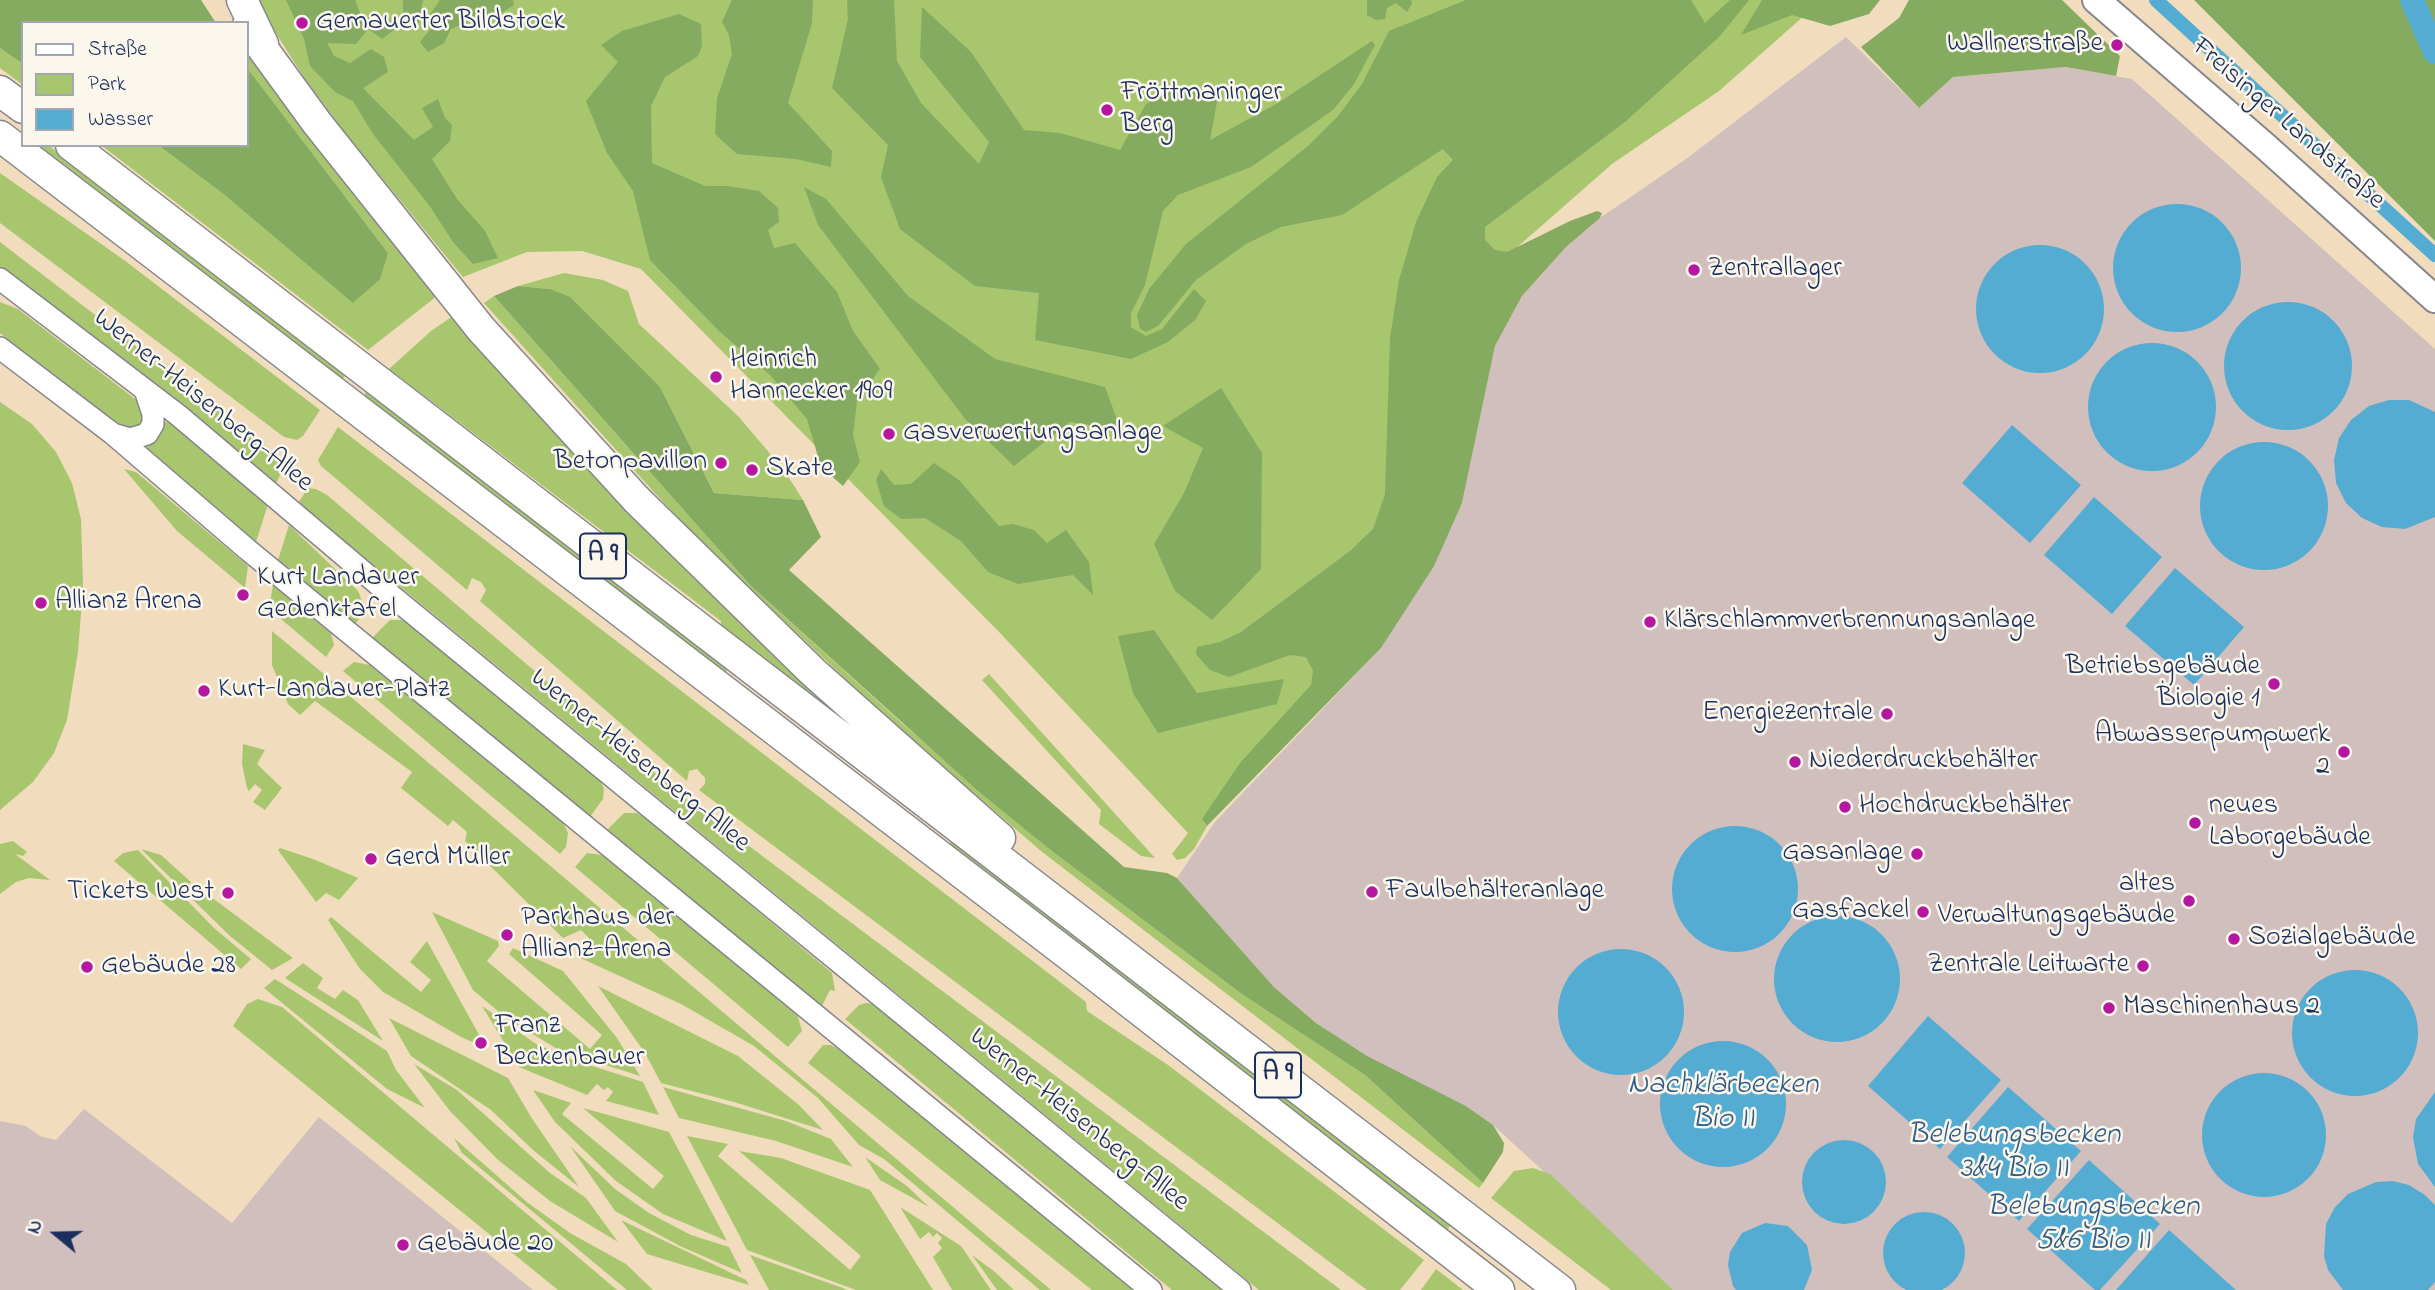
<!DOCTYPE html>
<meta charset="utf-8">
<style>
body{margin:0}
#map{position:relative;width:2435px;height:1290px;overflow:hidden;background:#f1ddbd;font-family:"Indie Flower",sans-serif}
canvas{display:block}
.legend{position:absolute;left:21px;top:21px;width:228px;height:126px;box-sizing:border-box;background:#fbf7ec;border:2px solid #a1a7b3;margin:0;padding:9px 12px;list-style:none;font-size:21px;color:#1b2f5e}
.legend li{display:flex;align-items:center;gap:14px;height:35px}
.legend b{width:35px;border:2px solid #a1a7b3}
.north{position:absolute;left:21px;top:1199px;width:70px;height:70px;-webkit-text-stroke:5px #fbf7ec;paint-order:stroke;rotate:289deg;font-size:19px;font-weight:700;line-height:28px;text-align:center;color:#1b2f5e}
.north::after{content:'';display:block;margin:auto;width:24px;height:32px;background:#1b2f5e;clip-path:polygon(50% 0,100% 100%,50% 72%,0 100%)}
</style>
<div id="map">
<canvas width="2435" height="1290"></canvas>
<ul class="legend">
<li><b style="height:9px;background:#fff"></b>Straße</li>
<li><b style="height:19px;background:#a7c66e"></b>Park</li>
<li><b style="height:19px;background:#55acd2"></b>Wasser</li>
</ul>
<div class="north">N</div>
</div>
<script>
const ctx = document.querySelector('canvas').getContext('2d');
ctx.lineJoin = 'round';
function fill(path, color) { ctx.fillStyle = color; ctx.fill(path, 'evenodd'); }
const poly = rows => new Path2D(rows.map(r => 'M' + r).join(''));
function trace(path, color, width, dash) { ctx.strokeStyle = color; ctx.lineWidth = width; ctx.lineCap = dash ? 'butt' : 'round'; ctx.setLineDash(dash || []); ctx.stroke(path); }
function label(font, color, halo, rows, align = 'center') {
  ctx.font = font + ' "Indie Flower",sans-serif'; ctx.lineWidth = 5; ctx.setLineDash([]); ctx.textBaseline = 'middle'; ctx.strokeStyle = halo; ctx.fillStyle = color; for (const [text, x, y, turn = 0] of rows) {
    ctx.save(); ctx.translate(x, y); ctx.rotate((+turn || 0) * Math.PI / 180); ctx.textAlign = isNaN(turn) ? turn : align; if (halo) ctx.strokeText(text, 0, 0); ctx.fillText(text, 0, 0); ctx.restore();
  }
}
const industrial = poly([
 [1846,37,1919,108,1953,77,2066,67,2132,79,2435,349,2435,1290,1673,1290,1493,1125,1466,1106,1367,1057,1316,1023,1274,987,1177,878,1214,823,1381,648,1462,503,1495,346,1522,296,1566,247,1600,218,1686,159],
 [84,1109,232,1223,319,1117,533,1290,0,1290,0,1121,26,1126,40,1136,56,1140]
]);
const green = poly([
 [255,0,1822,0,1719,91,1612,164,1473,286,1337,658,1204,822,1207,826,1194,849,1185,858,1177,860,1172,854,1188,833,1001,634,641,269,582,251,527,252,463,277,345,133,303,76],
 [0,48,23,64,23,85,0,68],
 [247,54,360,203,437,296,368,350,101,145,158,145,226,196,388,253,253,77,247,68],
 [34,145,48,145,347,374,341,380],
 [0,173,124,260,320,410,303,436,297,440,284,437,0,223],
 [0,242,279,456,284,466,276,484,92,336,0,270],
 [564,273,603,280,628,291,639,324,738,416,784,470,803,500,714,493,660,387,550,289,518,286],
 [494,296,751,586,904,725,1053,852,1243,995,1365,1075,1483,1183,1479,1188,1041,851,881,713,698,539,653,491,484,303],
 [0,302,18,309,139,402,144,409,143,423,139,428,119,429,0,333],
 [453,316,659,541,820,698,815,703,721,628,721,621,389,369,431,331],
 [367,391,728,669,723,676,362,397],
 [0,402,32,424,56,452,72,483,81,519,83,586,78,652,67,720,54,753,33,782,0,810],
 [165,422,171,422,268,504,256,542,148,453,147,445],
 [338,427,1086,1002,1087,1011,1168,1065,1424,1260,1400,1290,1367,1290,699,790,705,784,705,778,697,769,689,771,687,781,480,601,486,590,481,582,472,578,467,590,321,466,318,460],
 [124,469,136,472,248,566,245,588,177,531],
 [308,488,316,489,327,495,681,795,1341,1290,1259,1290,298,503],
 [289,525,358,591,364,606,363,614,355,624,278,560],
 [273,585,331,633,334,645,326,657,269,609],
 [390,620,402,620,412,626,600,780,604,789,603,799,590,817,372,638],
 [272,631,319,670,1051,1290,1040,1290,884,1159,859,1145,818,1098,754,1046,681,1004,576,956,589,938,581,930,563,938,465,841,467,832,453,820,448,826,401,788,412,772,315,701,300,715,288,704,272,665],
 [354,662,370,665,563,823,568,833,566,847,560,854,343,671],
 [989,674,1155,858,1141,856,1099,824,1101,810,982,680],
 [243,744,265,750,257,764,282,788,265,810,253,802,262,790,255,784,249,791,247,788,242,764],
 [624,813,637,813,648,820,832,973,835,991,830,990,822,1006,607,830],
 [13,841,27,852,23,856,15,854,50,880,29,878,16,882,0,894,0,844],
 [952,841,1451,1225,1447,1230,947,847],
 [280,848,313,859,358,878,339,900,326,893,316,902,278,850],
 [141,849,161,855,191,882,187,887,199,897,207,894,293,958,272,970,230,936],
 [138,850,214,928,251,959,241,969,114,861,123,853],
 [587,853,602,855,797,1014,802,1031,788,1047,575,867],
 [432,912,498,941,499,946,487,961,590,1049,602,1035,509,954,513,948,563,971,617,1038,640,1076,559,1050,506,1018,473,990],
 [331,917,421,992,431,980,410,962,427,941,482,1040,477,1044,461,1037,383,992,360,969,328,920],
 [303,963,323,978,317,988,335,999,343,990,358,1000,383,1041,285,978],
 [275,979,387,1051,396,1070,425,1108,387,1089,264,988],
 [598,986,738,1056,799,1105,823,1130,734,1102,661,1083,645,1053],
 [258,999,282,1007,617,1290,558,1290,233,1026,247,1004],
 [866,1003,874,1004,1224,1290,1172,1290,845,1019,859,1005],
 [482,1006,536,1044,573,1060,643,1082,659,1115,606,1101,613,1092,608,1087,604,1090,597,1084,587,1095,519,1067],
 [389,1018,508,1078,531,1117,579,1187,533,1150,491,1110,411,1056],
 [823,1045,831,1045,846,1053,1136,1290,1092,1290,808,1063],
 [414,1064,457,1090,550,1173,586,1198,618,1242,550,1201,497,1159,450,1111],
 [663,1087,786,1121,831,1139,853,1167,776,1141,679,1118],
 [533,1090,571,1103,562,1114,653,1189,664,1176,583,1108,669,1132,727,1241,663,1214,616,1181,555,1122],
 [687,1136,728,1144,718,1156,850,1270,861,1256,739,1151,781,1158,870,1190,933,1290,856,1290,747,1250],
 [454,1138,528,1203,570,1233,626,1264,653,1290,627,1290,462,1153],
 [570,1146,615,1189,649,1213,691,1235,729,1247,742,1273,680,1246,615,1211],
 [865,1157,907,1186,929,1207,880,1180],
 [1533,1168,1550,1174,1673,1290,1611,1290,1491,1198,1514,1171],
 [900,1207,961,1246,991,1290,952,1290,933,1257,942,1248,938,1243,942,1238,937,1233,933,1237,929,1232,920,1239],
 [621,1220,746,1280,749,1285,647,1254],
 [750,1255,843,1288,847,1290,769,1290],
 [972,1255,995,1272,1014,1290,997,1290],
 [1436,1269,1463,1290,1421,1290]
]);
const forest = poly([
 [0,0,201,0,216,23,23,23,23,64,0,48],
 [286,0,355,0,362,18,386,14,395,29,382,39,368,29,356,44,327,43,334,56,350,63,371,49,384,57,388,72,363,88,414,140,433,127,422,108,438,99,445,118,452,125,450,141,432,159,457,199,485,231,498,258,473,264,453,242,429,205,373,134,353,101,335,92,310,66,304,39],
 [403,0,423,0,417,32,403,11],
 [440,0,513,0,514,5,482,25,470,21,451,29,444,43,428,52,420,42,432,27,428,17],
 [732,0,813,0,812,23,788,103,832,151,831,167,796,159,737,154,715,134,717,98,732,54,729,35,722,22],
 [847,0,894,0,897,61,921,103,979,164,989,142,920,57,922,7,971,52,1024,130,1060,133,1120,150,1146,104,1177,88,1219,91,1210,140,1278,103,1372,41,1375,45,1354,84,1333,110,1251,167,1178,195,1163,211,1145,285,1131,313,1131,327,1146,336,1162,329,1194,289,1206,301,1195,320,1168,342,1131,359,1035,340,1039,293,975,286,900,229,881,177,888,145,832,88,848,19],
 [1367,0,1411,0,1412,3,1407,12,1396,3,1387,8,1385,19,1376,20,1367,15],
 [1466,0,1691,0,1705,23,1730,0,1749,0,1720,36,1625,122,1485,227,1485,240,1495,250,1507,252,1570,221,1597,211,1602,213,1600,218,1566,247,1522,296,1495,346,1462,503,1434,566,1381,648,1207,826,1202,819,1240,763,1311,685,1313,671,1306,657,1290,655,1229,677,1210,670,1196,654,1197,647,1220,642,1241,632,1350,551,1373,529,1385,494,1390,338,1399,280,1416,222,1437,177,1453,160,1443,149,1342,215,1281,227,1246,244,1196,280,1158,326,1146,332,1140,329,1137,315,1149,289,1186,244,1308,146,1338,116,1362,84,1389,31],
 [1762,0,1880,0,1869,14,1830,26,1792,15,1741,35],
 [1909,0,2062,0,2120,56,2116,76,2066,67,1953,77,1919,108,1861,47,1899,18],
 [2194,0,2435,0,2435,241],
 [679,14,701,24,702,46,698,56,665,77,651,106,652,163,705,186,727,186,759,191,778,208,779,222,768,230,774,248,795,243,837,292,853,331,880,369,857,401,853,435,860,462,843,486,821,467,807,419,771,376,719,331,650,260,633,191,607,153,586,101,618,62,601,45,622,31],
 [247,68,388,253,380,279,353,303,226,196,158,145,247,145],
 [804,187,826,199,908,296,995,359,1105,387,1121,430,1070,422,1014,466,966,420,818,225],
 [518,286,550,289,570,297,660,387,714,493,803,500,821,537,789,570,1124,867,1167,873,1177,878,1274,987,1316,1023,1367,1056,1466,1106,1493,1125,1504,1143,1503,1152,1483,1183,1365,1075,1243,995,1053,852,977,790,751,586,494,296],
 [1221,388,1262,453,1261,569,1212,620,1175,591,1154,544,1184,493,1203,448,1163,426],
 [934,463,959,480,999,526,1013,524,1034,530,1047,543,1066,530,1089,562,1093,595,1073,575,1018,584,988,572,961,541,925,518,901,519,884,506,876,480,881,469,894,485,911,484],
 [1154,630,1197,693,1284,679,1277,704,1158,733,1133,693,1118,636]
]);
const water = poly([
 '2113 268a64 64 0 1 1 128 0a64 64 0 1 1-128 0Z',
 '1976 309a64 64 0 1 1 128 0a64 64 0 1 1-128 0Z',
 '2224 366a64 64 0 1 1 128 0a64 64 0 1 1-128 0Z',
 '2088 407a64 64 0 1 1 128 0a64 64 0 1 1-128 0Z',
 [2389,400,2409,400,2435,412,2435,517,2405,529,2382,527,2362,518,2346,503,2336,483,2334,460,2339,438,2351,420,2369,406],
 [2012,425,2081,485,2030,543,1962,483],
 '2200 506a64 64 0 1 1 128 0a64 64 0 1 1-128 0Z',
 [2094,497,2162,557,2112,614,2044,555],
 [2175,568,2244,627,2194,685,2125,626],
 '1672 889a63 63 0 1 1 126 0a63 63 0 1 1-126 0Z',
 '1774 979a63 63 0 1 1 126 0a63 63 0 1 1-126 0Z',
 '1558 1012a63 63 0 1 1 126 0a63 63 0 1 1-126 0Z',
 '2292 1033a63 63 0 1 1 126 0a63 63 0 1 1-126 0Z',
 [1928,1016,2001,1080,1940,1149,1868,1086],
 '1660 1104a63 63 0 1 1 126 0a63 63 0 1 1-126 0Z',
 '2202 1135a62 62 0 1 1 124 0a62 62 0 1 1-124 0Z',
 [2008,1087,2081,1151,2019,1221,1947,1157],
 [2435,1092,2435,1187,2418,1164,2413,1137,2416,1119],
 '1802 1182a42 42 0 1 1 84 0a42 42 0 1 1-84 0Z',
 [2089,1160,2160,1224,2100,1290,2095,1290,2027,1229],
 [2393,1181,2409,1185,2425,1195,2435,1205,2435,1282,2428,1290,2343,1290,2328,1270,2324,1256,2326,1224,2335,1207,2348,1194,2376,1182],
 '1883 1253a41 41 0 1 1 82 0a41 41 0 1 1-82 0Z',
 [1765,1223,1788,1226,1807,1245,1812,1270,1804,1290,1736,1290,1733,1286,1728,1265,1730,1252,1742,1233],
 [2169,1230,2236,1290,2116,1290]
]);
const canal = poly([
 [2156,0,2435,255]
]);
const river = poly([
 [2412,0,2435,52]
]);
const minor = poly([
 [0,279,178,415,393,597,1240,1290],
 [0,348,113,434,248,550,1151,1290],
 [113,434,130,439,147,434,153,424,153,414,145,390]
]);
const major = poly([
 [2096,0,2265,146,2435,299]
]);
const highway = poly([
 [242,0,263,44],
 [247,27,317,123,481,329,636,499,813,672,1000,838],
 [0,91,23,108],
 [0,136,1078,962,1499,1290],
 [71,145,1560,1290]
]);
const markers = [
 [302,23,7,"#b5179e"],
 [2117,45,7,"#b5179e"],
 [1107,110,7,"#b5179e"],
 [1694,270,7,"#b5179e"],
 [716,377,7,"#b5179e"],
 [889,434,7,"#b5179e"],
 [721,463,7,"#b5179e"],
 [752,470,7,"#b5179e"],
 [243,595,7,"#b5179e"],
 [41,603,7,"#b5179e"],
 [1650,622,7,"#b5179e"],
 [2274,684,7,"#b5179e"],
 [204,691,7,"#b5179e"],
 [1887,714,7,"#b5179e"],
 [2344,752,7,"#b5179e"],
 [1795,762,7,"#b5179e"],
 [1845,807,7,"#b5179e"],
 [2195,823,7,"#b5179e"],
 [1917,854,7,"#b5179e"],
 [371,859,7,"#b5179e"],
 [1372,892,7,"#b5179e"],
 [228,893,7,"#b5179e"],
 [2189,901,7,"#b5179e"],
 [1923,912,7,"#b5179e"],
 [507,935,7,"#b5179e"],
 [2234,939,7,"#b5179e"],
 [2143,966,7,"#b5179e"],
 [87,967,7,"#b5179e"],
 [2109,1008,7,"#b5179e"],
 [481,1043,7,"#b5179e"],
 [403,1245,7,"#b5179e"]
];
const shields = [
 [603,556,46],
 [1278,1075,46]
];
const shieldNames = [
 ["A 9",603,556],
 ["A 9",1278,1075]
];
const poiNames = [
 ["Gemauerter Bildstock",316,23],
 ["Wallnerstraße",2103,45,"right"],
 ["Fröttmaninger",1121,94],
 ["Berg",1121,126],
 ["Zentrallager",1708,270],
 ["Heinrich",730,361],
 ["Hannecker 1909",730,393],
 ["Gasverwertungsanlage",903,434],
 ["Betonpavillon",707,463,"right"],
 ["Skate",766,470],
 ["Kurt Landauer",257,579],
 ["Gedenktafel",257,611],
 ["Allianz Arena",55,603],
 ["Klärschlammverbrennungsanlage",1664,622],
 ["Betriebsgebäude",2260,668,"right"],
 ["Biologie 1",2260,700,"right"],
 ["Kurt-Landauer-Platz",218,691],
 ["Energiezentrale",1873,714,"right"],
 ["Abwasserpumpwerk",2330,736,"right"],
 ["2",2330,768,"right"],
 ["Niederdruckbehälter",1809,762],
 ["Hochdruckbehälter",1859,807],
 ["neues",2209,807],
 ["Laborgebäude",2209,839],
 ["Gasanlage",1903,854,"right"],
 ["Gerd Müller",385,859],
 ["altes",2175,885,"right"],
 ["Verwaltungsgebäude",2175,917,"right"],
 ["Faulbehälteranlage",1386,892],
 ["Tickets West",214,893,"right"],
 ["Gasfackel",1909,912,"right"],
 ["Parkhaus der",521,919],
 ["Allianz-Arena",521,951],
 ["Sozialgebäude",2248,939],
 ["Zentrale Leitwarte",2129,966,"right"],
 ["Gebäude 28",101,967],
 ["Maschinenhaus 2",2123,1008],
 ["Franz",495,1027],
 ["Beckenbauer",495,1059],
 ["Gebäude 20",417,1245]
];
const streetNames = [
 ["Freisinger Landstraße",2287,125,41],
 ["Werner-Heisenberg-Allee",202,402,39],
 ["Werner-Heisenberg-Allee",639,762,39],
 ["Werner-Heisenberg-Allee",1078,1121,39]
];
const waterNames = [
 ["Nachklärbecken",1723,1087],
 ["Bio II",1723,1121],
 ["Belebungsbecken",2014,1137],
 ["3&4 Bio II",2014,1171],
 ["Belebungsbecken",2093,1209],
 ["5&6 Bio II",2093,1243]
];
fill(industrial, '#d1bfbd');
fill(green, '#a7c66e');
fill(forest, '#85ab61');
fill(water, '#55acd2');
trace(canal, '#55acd2', 14);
trace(river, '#55acd2', 24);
trace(minor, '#86868e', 24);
trace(major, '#86868e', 30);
trace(highway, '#86868e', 33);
trace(minor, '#fff', 21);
trace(major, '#fff', 26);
trace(highway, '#fff', 30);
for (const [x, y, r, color] of markers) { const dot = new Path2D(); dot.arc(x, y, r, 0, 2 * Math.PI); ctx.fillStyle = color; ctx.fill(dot); trace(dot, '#fbf7ec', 2.5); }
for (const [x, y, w] of shields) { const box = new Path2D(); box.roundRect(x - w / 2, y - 22.5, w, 45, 5); ctx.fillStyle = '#fbf7ec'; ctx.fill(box); trace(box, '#1b2f5e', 2); }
label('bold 26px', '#1b2f5e', null, shieldNames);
label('28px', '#1b2f5e', '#fbf7ec', poiNames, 'left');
label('28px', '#1b2f5e', '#fbf7ec', streetNames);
label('italic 30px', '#2f5b87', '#fbf7ec', waterNames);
</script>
